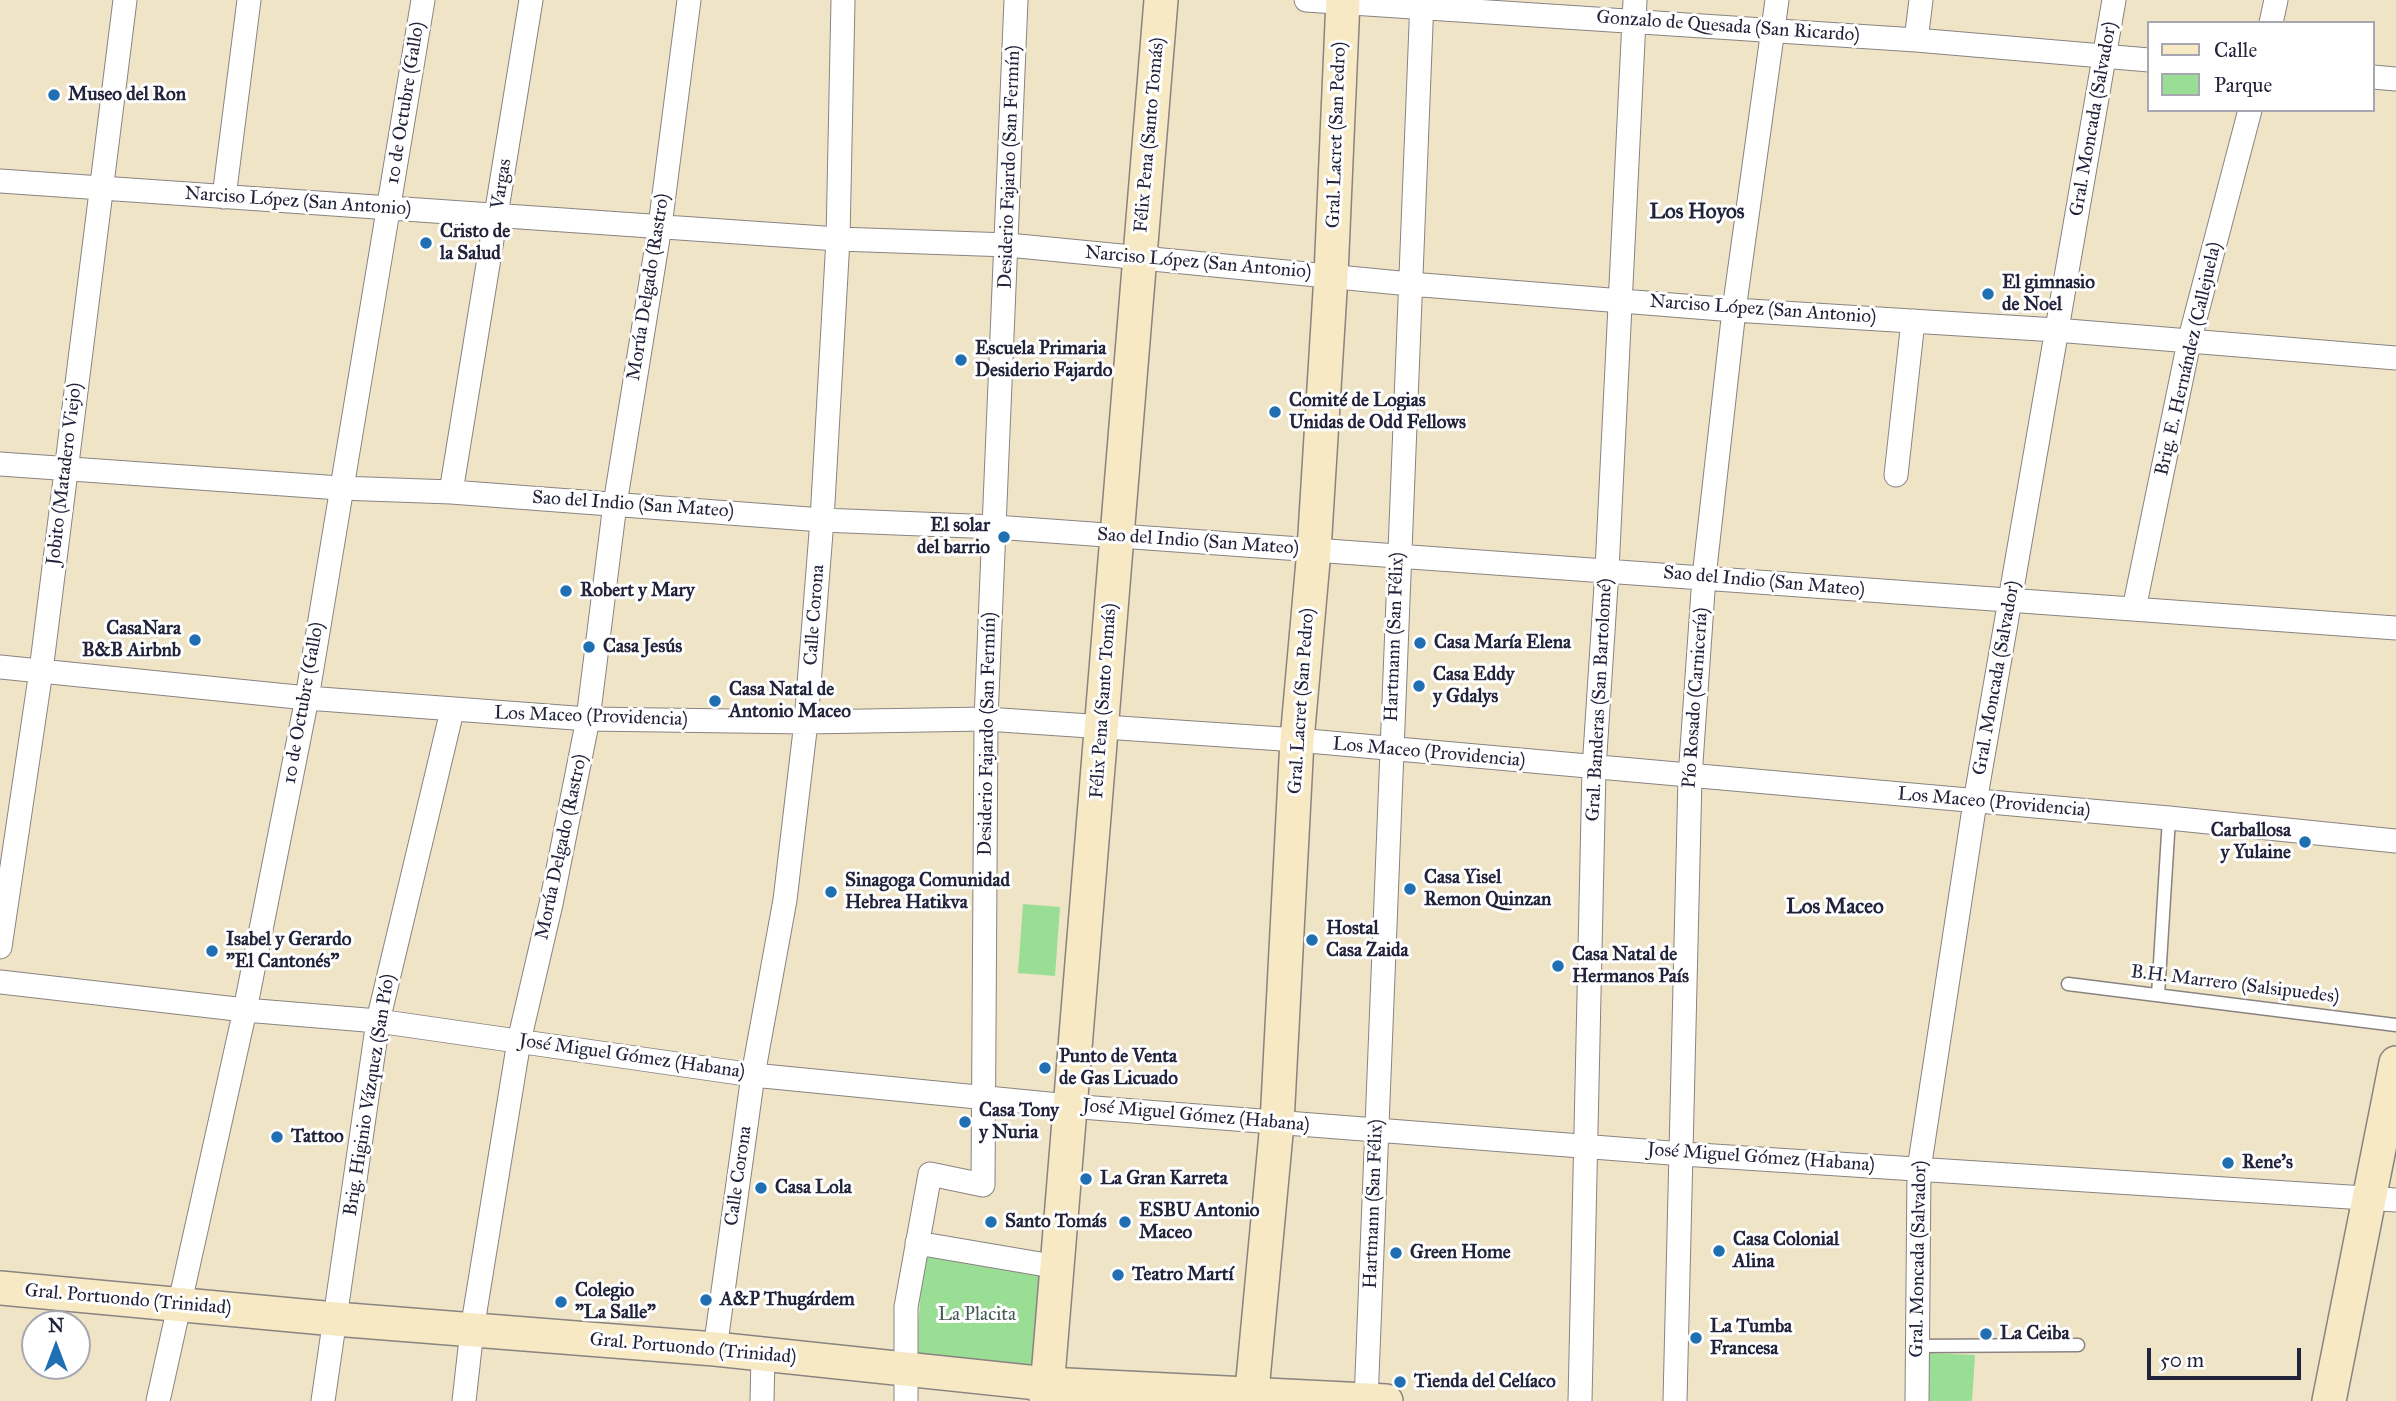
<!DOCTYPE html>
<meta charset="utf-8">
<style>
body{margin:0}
#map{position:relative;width:2396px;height:1401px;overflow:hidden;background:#f0e4c7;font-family:"IM FELL Great Primer",serif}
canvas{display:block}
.legend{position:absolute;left:2147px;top:21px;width:228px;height:91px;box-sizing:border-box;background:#fff;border:2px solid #a7a7b1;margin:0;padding:9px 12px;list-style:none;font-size:21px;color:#22223b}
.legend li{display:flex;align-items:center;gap:14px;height:35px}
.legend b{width:35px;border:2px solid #a7a7b1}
.north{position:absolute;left:21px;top:1310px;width:70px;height:70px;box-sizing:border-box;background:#fff;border:2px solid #a7a7b1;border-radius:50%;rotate:0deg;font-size:19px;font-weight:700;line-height:28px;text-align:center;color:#22223b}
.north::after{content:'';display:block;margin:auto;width:24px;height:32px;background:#1f6fb2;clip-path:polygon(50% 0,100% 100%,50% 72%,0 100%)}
.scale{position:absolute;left:2147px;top:1348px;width:154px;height:32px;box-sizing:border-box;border:4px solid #22223b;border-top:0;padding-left:9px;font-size:21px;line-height:24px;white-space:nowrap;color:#22223b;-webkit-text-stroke:5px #fff;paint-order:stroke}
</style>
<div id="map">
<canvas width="2396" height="1401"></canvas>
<ul class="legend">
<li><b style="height:9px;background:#f7e9c3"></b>Calle</li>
<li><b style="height:19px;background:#9add95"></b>Parque</li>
</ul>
<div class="north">N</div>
<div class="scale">50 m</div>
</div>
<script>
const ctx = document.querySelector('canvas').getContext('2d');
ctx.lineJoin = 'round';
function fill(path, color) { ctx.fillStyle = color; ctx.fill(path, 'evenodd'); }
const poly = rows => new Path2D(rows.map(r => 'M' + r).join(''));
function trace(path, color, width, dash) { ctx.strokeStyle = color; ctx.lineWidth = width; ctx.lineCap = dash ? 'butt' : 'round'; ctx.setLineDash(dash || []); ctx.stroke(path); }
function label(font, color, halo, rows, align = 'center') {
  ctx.font = font + ' "IM FELL Great Primer",serif'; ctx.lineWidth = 6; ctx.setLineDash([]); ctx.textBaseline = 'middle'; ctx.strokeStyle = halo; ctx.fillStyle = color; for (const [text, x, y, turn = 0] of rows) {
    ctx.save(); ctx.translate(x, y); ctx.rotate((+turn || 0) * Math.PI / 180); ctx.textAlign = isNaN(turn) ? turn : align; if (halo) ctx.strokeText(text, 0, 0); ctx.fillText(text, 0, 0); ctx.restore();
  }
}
const green = poly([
 [1023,904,1060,907,1055,976,1018,973],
 [923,1254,1042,1274,1035,1372,916,1361],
 [1926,1353,1975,1355,1972,1401,1924,1401]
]);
const lane = poly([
 [2068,984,2396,1025],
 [2158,995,2169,818],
 [1917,1346,2078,1345]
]);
const street = poly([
 [1306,0,1916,40,2149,60],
 [2271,23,2276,0],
 [1916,40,1921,0],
 [2373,77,2396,79],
 [0,181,838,239,1008,245,1410,284,1734,310,2056,330,2396,358],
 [224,197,249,0],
 [0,464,340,488,451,492,822,520,995,527,2396,628],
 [1896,475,1913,321],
 [451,492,531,0],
 [2134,609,2189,342,2250,110],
 [0,667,307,698,588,719,806,722,986,719,1297,740,2169,818,2396,841],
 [0,947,41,671,125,0],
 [0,982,245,1010,378,1021,753,1075,1069,1106,1683,1154,2396,1200],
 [917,1243,1058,1267],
 [715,1349,753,1075,785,900,806,722,822,520,838,239,843,0],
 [158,1401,245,1010,307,698,423,0],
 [323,1401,378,1021,452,711],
 [464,1401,472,1330,519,1041,551,904,588,719,615,504,660,226,689,0],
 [762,1401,763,1355],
 [906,1401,906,1307,930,1174,983,1185,986,719,1016,0],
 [1366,1401,1422,0],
 [1580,1401,1594,769,1607,570,1635,0],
 [1675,1401,1690,777,1704,577,1734,310,1777,0],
 [1917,1401,1919,1169,1975,802,2114,0]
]);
const secondary = poly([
 [0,1288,335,1319,715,1349,1047,1384,1386,1401],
 [1046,1401,1161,0],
 [1251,1401,1277,1123,1297,740,1314,550,1331,275,1343,0],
 [2329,1401,2396,1063]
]);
const markers = [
 [54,95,7,"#1f6fb2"],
 [426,243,7,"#1f6fb2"],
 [1988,294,7,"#1f6fb2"],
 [961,360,7,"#1f6fb2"],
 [1275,412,7,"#1f6fb2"],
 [1004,537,7,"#1f6fb2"],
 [566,591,7,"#1f6fb2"],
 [195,640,7,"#1f6fb2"],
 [1420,643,7,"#1f6fb2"],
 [589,647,7,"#1f6fb2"],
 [1419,686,7,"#1f6fb2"],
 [715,701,7,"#1f6fb2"],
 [2305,842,7,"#1f6fb2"],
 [1410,889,7,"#1f6fb2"],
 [831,892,7,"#1f6fb2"],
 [1312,940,7,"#1f6fb2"],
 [212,951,7,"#1f6fb2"],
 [1558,966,7,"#1f6fb2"],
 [1045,1068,7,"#1f6fb2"],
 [965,1122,7,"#1f6fb2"],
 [277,1137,7,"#1f6fb2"],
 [2228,1163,7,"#1f6fb2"],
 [1086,1179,7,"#1f6fb2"],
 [761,1188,7,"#1f6fb2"],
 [991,1222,7,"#1f6fb2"],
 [1125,1222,7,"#1f6fb2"],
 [1719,1251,7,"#1f6fb2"],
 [1396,1253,7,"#1f6fb2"],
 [1118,1275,7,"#1f6fb2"],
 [706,1300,7,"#1f6fb2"],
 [561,1302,7,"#1f6fb2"],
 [1986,1334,7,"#1f6fb2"],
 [1696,1338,7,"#1f6fb2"],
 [1400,1382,7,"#1f6fb2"]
];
const streetNames = [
 ["Gonzalo de Quesada (San Ricardo)",1728,27,4],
 ["10 de Octubre (Gallo)",406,103,-81],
 ["Gral. Moncada (Salvador)",2094,119,-80],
 ["Félix Pena (Santo Tomás)",1150,135,-85],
 ["Gral. Lacret (San Pedro)",1337,135,-88],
 ["Desiderio Fajardo (San Fermín)",1010,167,-88],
 ["Vargas",502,184,-81],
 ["Narciso López (San Antonio)",298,202,4],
 ["Narciso López (San Antonio)",1198,263,5],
 ["Morúa Delgado (Rastro)",649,287,-81],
 ["Narciso López (San Antonio)",1763,310,4],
 ["Brig. E. Hernández (Callejuela)",2189,359,-77],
 ["Jobito (Matadero Viejo)",65,474,-83],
 ["Sao del Indio (San Mateo)",633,505,4],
 ["Sao del Indio (San Mateo)",1198,542,4],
 ["Sao del Indio (San Mateo)",1764,582,5],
 ["Calle Corona",815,615,-86],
 ["Hartmann (San Félix)",1395,637,-88],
 ["Gral. Moncada (Salvador)",1997,678,-80],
 ["Pío Rosado (Carnicería)",1696,698,-86],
 ["Gral. Banderas (San Bartolomé)",1600,700,-87],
 ["Félix Pena (Santo Tomás)",1104,701,-86],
 ["Gral. Lacret (San Pedro)",1302,701,-86],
 ["10 de Octubre (Gallo)",304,703,-80],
 ["Los Maceo (Providencia)",591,717,2],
 ["Desiderio Fajardo (San Fermín)",988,734,-89],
 ["Los Maceo (Providencia)",1429,753,5],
 ["Los Maceo (Providencia)",1994,803,5],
 ["Morúa Delgado (Rastro)",562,847,-78],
 ["B.H. Marrero (Salsipuedes)",2235,985,7],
 ["José Miguel Gómez (Habana)",632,1057,8],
 ["Brig. Higinio Vázquez (San Pío)",370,1095,-81],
 ["José Miguel Gómez (Habana)",1196,1116,5],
 ["José Miguel Gómez (Habana)",1761,1158,4],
 ["Calle Corona",739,1176,-82],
 ["Hartmann (San Félix)",1374,1204,-88],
 ["Gral. Moncada (Salvador)",1919,1259,-89],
 ["Gral. Portuondo (Trinidad)",128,1300,5],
 ["Gral. Portuondo (Trinidad)",693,1349,5]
];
const poiNames = [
 ["Museo del Ron",68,95],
 ["Cristo de",440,232],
 ["la Salud",440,254],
 ["El gimnasio",2002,283],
 ["de Noel",2002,305],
 ["Escuela Primaria",975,349],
 ["Desiderio Fajardo",975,371],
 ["Comité de Logias",1289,401],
 ["Unidas de Odd Fellows",1289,423],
 ["El solar",990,526,"right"],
 ["del barrio",990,548,"right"],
 ["Robert y Mary",580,591],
 ["CasaNara",181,629,"right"],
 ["B&B Airbnb",181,651,"right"],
 ["Casa María Elena",1434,643],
 ["Casa Jesús",603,647],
 ["Casa Eddy",1433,675],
 ["y Gdalys",1433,697],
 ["Casa Natal de",729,690],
 ["Antonio Maceo",729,712],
 ["Carballosa",2291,831,"right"],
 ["y Yulaine",2291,853,"right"],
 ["Casa Yisel",1424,878],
 ["Remon Quinzan",1424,900],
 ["Sinagoga Comunidad",845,881],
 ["Hebrea Hatikva",845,903],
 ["Hostal",1326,929],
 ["Casa Zaida",1326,951],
 ["Isabel y Gerardo",226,940],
 ["\"El Cantonés\"",226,962],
 ["Casa Natal de",1572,955],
 ["Hermanos País",1572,977],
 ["Punto de Venta",1059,1057],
 ["de Gas Licuado",1059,1079],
 ["Casa Tony",979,1111],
 ["y Nuria",979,1133],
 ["Tattoo",291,1137],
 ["Rene's",2242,1163],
 ["La Gran Karreta",1100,1179],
 ["Casa Lola",775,1188],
 ["ESBU Antonio",1139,1211],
 ["Maceo",1139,1233],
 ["Santo Tomás",1005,1222],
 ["Casa Colonial",1733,1240],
 ["Alina",1733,1262],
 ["Green Home",1410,1253],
 ["Teatro Martí",1132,1275],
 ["Colegio",575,1291],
 ["\"La Salle\"",575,1313],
 ["A&P Thugárdem",720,1300],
 ["La Tumba",1710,1327],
 ["Francesa",1710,1349],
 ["La Ceiba",2000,1334],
 ["Tienda del Celíaco",1414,1382]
];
const parkNames = [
 ["La Placita",977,1315]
];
const neighbourhoodNames = [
 ["Los Hoyos",1697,213],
 ["Los Maceo",1835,908]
];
fill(green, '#9add95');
trace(lane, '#898381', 15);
trace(street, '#898381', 25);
trace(secondary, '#898381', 36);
trace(lane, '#fff', 12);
trace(street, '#fff', 23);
trace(secondary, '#f7e9c3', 33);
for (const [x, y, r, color] of markers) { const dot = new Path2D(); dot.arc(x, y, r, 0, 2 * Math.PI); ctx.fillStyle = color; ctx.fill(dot); trace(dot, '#fff', 2.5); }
label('19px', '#22223b', '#fff', streetNames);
label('bold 19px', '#22223b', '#fff', poiNames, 'left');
label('19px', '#465a56', '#fff', parkNames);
label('bold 21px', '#22223b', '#fff', neighbourhoodNames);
</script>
